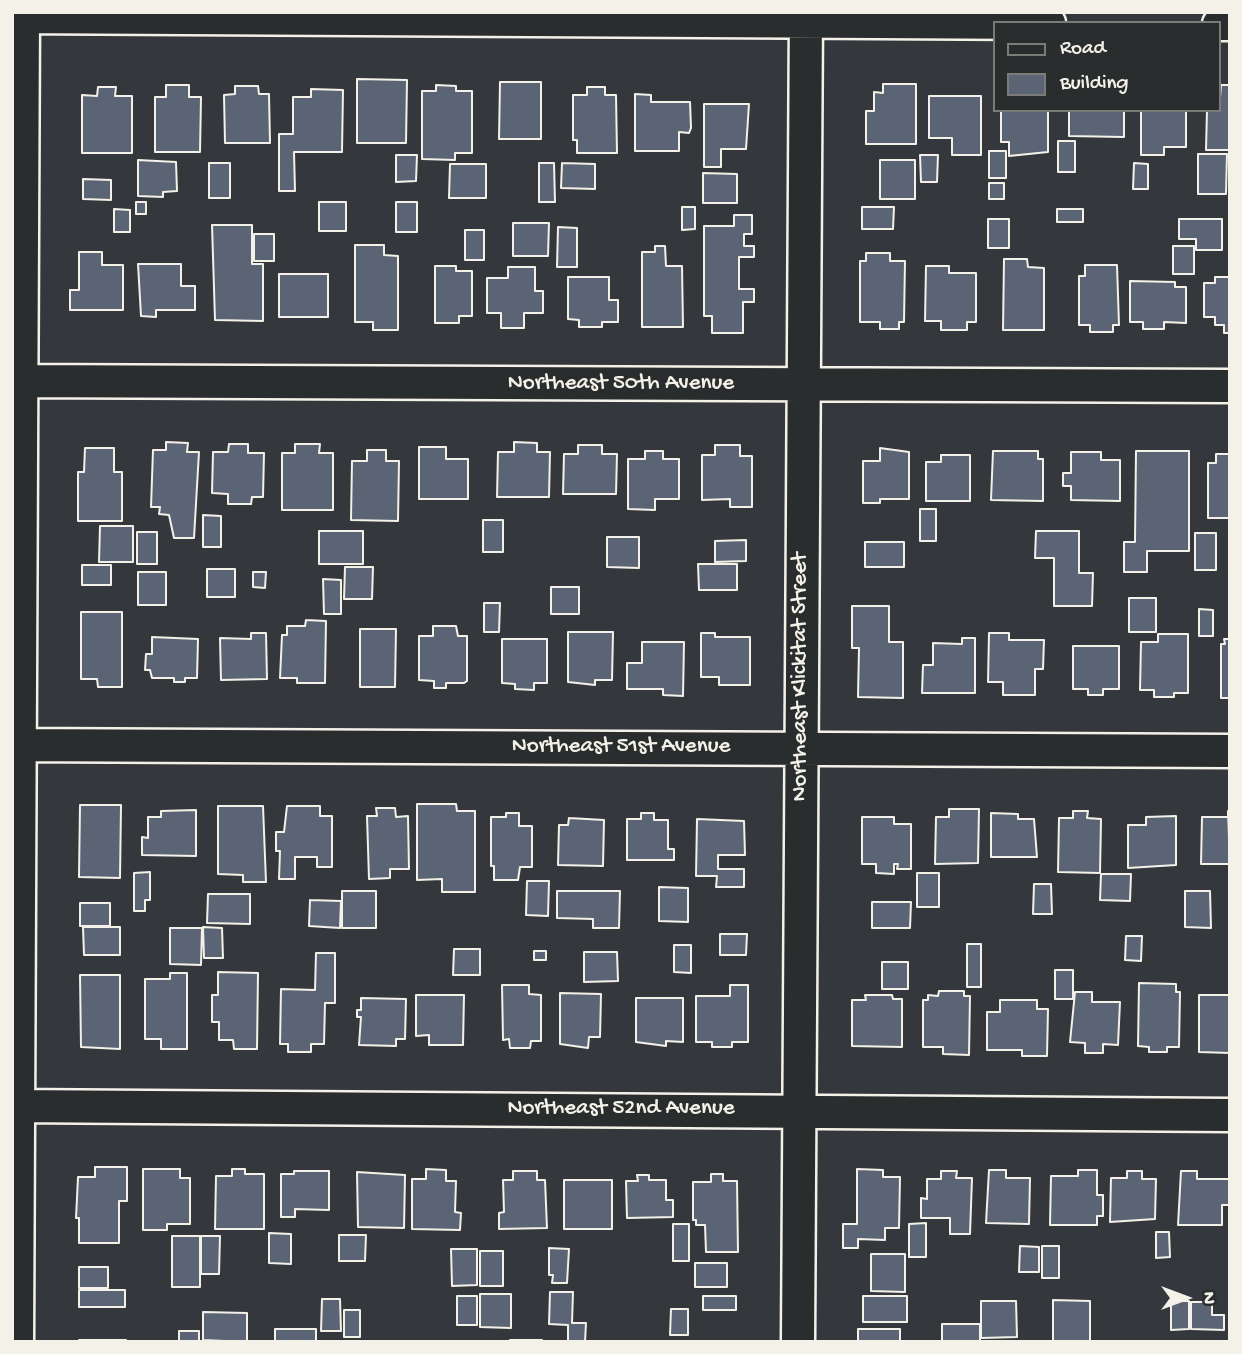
<!DOCTYPE html>
<style>
body{margin:0}
#map{position:relative;width:1242px;height:1354px;overflow:hidden;background:#34383c;font-family:"Gochi Hand",sans-serif}
canvas{display:block}
.frame{position:absolute;inset:0;border:14px solid #f4f1e8;pointer-events:none}
.legend{position:absolute;left:993px;top:21px;width:228px;height:91px;box-sizing:border-box;background:#2a2d2e;border:2px solid #7b7b78;margin:0;padding:9px 12px;list-style:none;font-size:21px;color:#f4f1e8}
.legend li{display:flex;align-items:center;gap:14px;height:35px}
.legend b{width:35px;border:2px solid #7b7b78}
.north{position:absolute;left:1151px;top:1263px;width:70px;height:70px;-webkit-text-stroke:5px #2a2d2e;paint-order:stroke;rotate:90deg;font-size:19px;font-weight:700;line-height:28px;text-align:center;color:#f4f1e8}
.north::after{content:'';display:block;margin:auto;width:24px;height:32px;background:#f4f1e8;clip-path:polygon(50% 0,100% 100%,50% 72%,0 100%)}
</style>
<div id="map">
<canvas width="1242" height="1354"></canvas>
<div class="frame"></div>
<ul class="legend">
<li><b style="height:9px;background:#2a2d2e"></b>Road</li>
<li><b style="height:19px;background:#5a6475"></b>Building</li>
</ul>
<div class="north">N</div>
</div>
<script>
const ctx = document.querySelector('canvas').getContext('2d');
ctx.lineJoin = 'round';
function fill(path, color) { ctx.fillStyle = color; ctx.fill(path, 'evenodd'); }
const poly = rows => new Path2D(rows.map(r => 'M' + r).join(''));
function trace(path, color, width, dash) { ctx.strokeStyle = color; ctx.lineWidth = width; ctx.lineCap = dash ? 'butt' : 'round'; ctx.setLineDash(dash || []); ctx.stroke(path); }
function label(font, color, halo, rows, align = 'center') {
  ctx.font = font + ' "Gochi Hand",sans-serif'; ctx.lineWidth = 5; ctx.setLineDash([]); ctx.textBaseline = 'middle'; ctx.strokeStyle = halo; ctx.fillStyle = color; for (const [text, x, y, turn = 0] of rows) {
    ctx.save(); ctx.translate(x, y); ctx.rotate((+turn || 0) * Math.PI / 180); ctx.textAlign = isNaN(turn) ? turn : align; if (halo) ctx.strokeText(text, 0, 0); ctx.fillText(text, 0, 0); ctx.restore();
  }
}
const building = poly([
 [357,79,407,80,406,143,357,143,357,79],
 [500,82,541,82,541,139,499,139,500,82],
 [883,84,916,84,916,144,866,144,866,111,874,111,874,92,883,93,883,84],
 [166,85,189,85,189,97,201,97,200,152,155,152,155,97,166,97,166,85],
 [436,85,456,86,456,91,472,91,472,153,455,153,455,160,422,159,422,91,436,91,436,85],
 [1221,85,1230,85,1230,150,1206,150,1207,110,1219,110,1221,85],
 [235,86,258,86,259,94,269,94,270,143,225,143,224,95,235,94,235,86],
 [98,87,116,87,115,96,132,96,132,153,82,153,82,95,97,96,98,87],
 [587,87,605,87,605,95,616,95,617,153,577,153,577,140,573,140,573,95,587,95,587,87],
 [311,89,343,90,342,152,294,152,295,191,279,191,279,134,293,134,293,97,311,97,311,89],
 [635,94,651,95,651,102,690,102,691,128,689,133,679,132,679,151,635,151,635,94],
 [929,96,981,96,981,155,952,155,952,138,929,138,929,96],
 [704,104,749,104,746,149,721,149,721,167,704,167,704,104],
 [1001,110,1048,110,1048,152,1009,156,1009,142,1001,142,1001,110],
 [1069,110,1124,110,1124,137,1069,136,1069,110],
 [1141,110,1186,110,1186,147,1164,147,1164,155,1141,155,1141,110],
 [1058,141,1075,141,1075,172,1058,172,1058,141],
 [989,151,1006,151,1006,178,989,178,989,151],
 [1198,154,1227,154,1226,194,1198,194,1198,154],
 [396,155,417,155,416,181,396,182,396,155],
 [920,155,938,155,937,182,921,182,920,155],
 [138,160,176,162,177,191,163,192,163,197,138,196,138,160],
 [880,160,915,160,915,199,880,199,880,160],
 [209,163,230,163,230,198,209,198,209,163],
 [539,163,554,163,555,202,539,202,539,163],
 [562,163,595,164,595,189,561,188,562,163],
 [1134,163,1148,164,1148,189,1133,189,1134,163],
 [450,164,486,164,486,198,449,198,450,164],
 [703,173,737,174,737,203,703,203,703,173],
 [83,179,111,180,111,200,83,199,83,179],
 [989,183,1004,183,1004,199,989,199,989,183],
 [136,202,146,202,146,214,136,214,136,202],
 [319,202,346,202,346,231,319,231,319,202],
 [396,202,417,202,417,232,396,232,396,202],
 [682,207,695,207,695,229,682,230,682,207],
 [862,207,894,207,893,229,862,229,862,207],
 [114,209,130,210,130,232,114,232,114,209],
 [1057,209,1083,209,1083,222,1057,222,1057,209],
 [734,215,752,215,752,234,744,234,744,246,754,246,754,257,739,257,739,289,754,289,754,302,743,302,743,333,712,333,712,316,704,316,704,226,734,226,734,215],
 [988,219,1009,219,1009,248,988,248,988,219],
 [1179,219,1222,219,1222,250,1196,250,1196,239,1179,239,1179,219],
 [513,223,549,223,548,256,513,256,513,223],
 [212,225,252,225,252,264,263,264,263,321,215,320,212,225],
 [558,227,577,228,577,267,557,267,558,227],
 [465,230,484,230,484,260,465,260,465,230],
 [254,234,274,234,274,261,254,261,254,234],
 [355,245,384,245,384,255,398,256,398,330,373,330,373,322,355,322,355,245],
 [655,246,665,246,666,266,682,266,683,327,642,327,642,252,655,252,655,246],
 [1173,246,1194,246,1194,274,1173,274,1173,246],
 [79,252,102,252,102,265,123,265,123,310,70,310,70,290,79,290,79,252],
 [866,253,890,253,890,261,905,261,904,322,899,322,899,329,880,329,880,322,860,322,860,261,866,261,866,253],
 [1004,259,1027,259,1028,267,1044,268,1044,330,1003,330,1004,259],
 [138,264,181,264,181,286,195,286,195,310,156,310,156,317,141,316,138,264],
 [1085,265,1117,265,1119,325,1113,325,1113,332,1090,332,1090,325,1079,325,1079,276,1085,276,1085,265],
 [435,266,456,266,456,271,472,271,472,316,459,316,459,323,435,323,435,266],
 [926,266,949,266,949,273,976,273,976,322,967,322,967,330,941,330,941,321,925,321,926,266],
 [508,267,535,267,535,291,543,291,543,313,524,313,524,328,501,328,501,313,487,313,487,278,508,278,508,267],
 [279,274,328,274,328,317,279,317,279,274],
 [568,277,609,277,609,300,618,300,618,322,602,322,602,327,579,327,579,320,568,319,568,277],
 [1215,277,1230,277,1230,333,1224,333,1224,325,1215,325,1215,317,1204,317,1204,283,1215,283,1215,277],
 [1130,281,1175,282,1175,287,1186,287,1186,323,1164,322,1164,329,1143,329,1143,322,1130,322,1130,281],
 [166,442,188,443,187,452,199,452,194,538,174,538,169,515,159,514,160,507,151,507,153,450,166,450,166,442],
 [514,442,537,443,537,452,550,452,549,497,497,497,498,452,514,452,514,442],
 [229,444,248,444,248,453,264,453,263,497,252,497,251,504,228,504,228,494,212,493,213,452,228,452,229,444],
 [295,444,320,444,319,453,333,453,333,510,282,510,282,453,295,453,295,444],
 [578,445,602,445,602,454,617,454,616,494,563,494,564,454,578,454,578,445],
 [715,445,740,445,740,456,752,456,752,507,730,507,730,499,702,500,702,455,715,455,715,445],
 [419,447,446,447,446,459,468,459,468,499,419,499,419,447],
 [85,448,114,448,114,472,122,472,122,521,78,521,78,472,84,472,85,448],
 [880,448,909,452,909,499,880,499,880,503,863,503,863,461,880,461,880,448],
 [367,450,386,450,386,461,399,461,398,521,351,520,352,461,367,461,367,450],
 [645,451,663,451,663,459,679,459,679,499,655,499,655,510,628,509,628,459,645,459,645,451],
 [993,451,1038,451,1038,459,1043,459,1043,501,991,500,993,451],
 [1136,451,1189,451,1189,551,1147,551,1147,572,1124,572,1124,542,1135,542,1136,451],
 [1071,452,1101,452,1101,460,1120,460,1120,501,1071,500,1071,486,1063,486,1063,473,1071,473,1071,452],
 [1216,454,1230,454,1230,518,1208,518,1208,463,1216,463,1216,454],
 [941,455,970,455,970,501,926,501,926,462,941,462,941,455],
 [920,509,936,509,936,541,920,541,920,509],
 [203,515,221,516,221,547,203,547,203,515],
 [483,520,503,520,503,552,483,552,483,520],
 [100,526,133,526,133,562,99,562,100,526],
 [319,531,363,531,363,564,319,564,319,531],
 [1036,531,1079,531,1079,573,1093,573,1092,606,1054,606,1054,558,1035,558,1036,531],
 [137,532,157,532,157,564,137,564,137,532],
 [1195,533,1216,533,1216,570,1195,570,1195,533],
 [607,537,639,537,639,568,607,567,607,537],
 [746,540,746,561,715,562,715,541,746,540],
 [865,542,904,542,904,567,865,567,865,542],
 [698,564,737,564,737,590,699,590,698,564],
 [82,565,111,565,111,585,82,585,82,565],
 [345,567,373,567,372,599,344,599,345,567],
 [207,569,235,569,235,597,207,597,207,569],
 [138,572,166,572,166,605,138,605,138,572],
 [253,572,266,572,265,588,253,587,253,572],
 [323,579,341,580,341,614,324,614,323,579],
 [551,587,579,587,579,614,551,614,551,587],
 [1129,598,1156,598,1156,632,1129,632,1129,598],
 [484,603,500,603,499,632,484,632,484,603],
 [852,606,889,606,889,642,903,642,903,698,858,697,859,648,852,648,852,606],
 [1199,609,1213,610,1213,636,1199,636,1199,609],
 [81,612,122,612,122,687,98,687,97,679,81,679,81,612],
 [306,620,326,621,325,683,297,683,297,678,280,678,282,635,287,635,287,626,305,626,306,620],
 [433,626,456,626,458,636,467,636,467,681,464,683,446,683,446,688,434,688,434,681,419,680,419,636,433,636,433,626],
 [360,629,396,629,395,687,360,687,360,629],
 [568,632,613,632,612,680,595,680,595,685,568,682,568,632],
 [251,633,266,633,267,679,221,680,220,638,251,639,251,633],
 [701,633,715,633,715,637,750,637,750,685,719,685,719,677,701,677,701,633],
 [989,633,1009,633,1009,640,1044,640,1043,669,1035,669,1035,695,1003,695,1003,682,988,682,989,633],
 [1158,634,1188,634,1188,693,1174,693,1174,697,1154,697,1154,690,1140,690,1141,642,1158,642,1158,634],
 [152,637,198,639,197,678,185,678,185,682,174,682,174,678,152,678,150,670,145,670,146,654,152,654,152,637],
 [962,638,975,638,975,693,922,693,923,665,933,665,933,643,962,644,962,638],
 [502,639,547,639,547,683,534,683,534,690,515,689,515,684,502,683,502,639],
 [1224,639,1230,639,1230,698,1221,698,1221,644,1225,644,1224,639],
 [642,642,684,642,683,696,663,695,663,689,627,689,627,663,642,663,642,642],
 [1073,646,1119,646,1119,689,1103,689,1103,695,1088,695,1088,689,1073,689,1073,646],
 [417,804,456,804,457,811,475,811,475,892,442,892,442,879,417,880,417,804],
 [80,805,121,805,120,878,79,877,80,805],
 [218,806,263,806,266,882,243,882,243,875,218,874,218,806],
 [287,806,320,806,320,816,332,816,332,867,317,867,317,857,295,857,295,879,279,879,280,851,276,851,276,832,284,832,287,806],
 [376,808,395,808,396,817,408,816,409,869,390,869,390,878,369,879,367,816,377,816,376,808],
 [949,809,979,809,978,863,935,864,936,817,949,817,949,809],
 [196,810,196,856,142,855,142,837,148,838,148,817,161,817,161,811,196,810],
 [1073,811,1088,811,1087,818,1101,819,1100,873,1058,872,1059,818,1073,818,1073,811],
 [1228,811,1230,864,1201,864,1202,817,1228,817,1228,811],
 [506,813,519,813,519,826,532,826,532,867,520,867,518,880,494,880,494,866,491,866,491,817,506,817,506,813],
 [641,813,654,813,654,820,668,820,668,849,674,849,674,860,627,860,627,819,641,819,641,813],
 [991,813,1018,814,1018,819,1034,819,1037,857,991,857,991,813],
 [1176,816,1176,865,1128,868,1128,825,1146,825,1146,817,1176,816],
 [862,817,894,817,894,824,911,824,911,869,897,869,898,864,894,864,894,874,876,873,876,864,862,864,862,817],
 [569,818,604,820,603,866,558,865,559,825,568,825,569,818],
 [697,819,744,821,745,855,718,855,718,869,744,869,744,887,716,887,717,876,696,876,697,819],
 [150,872,150,900,145,900,145,911,134,911,134,873,150,872],
 [917,873,939,873,939,907,917,907,917,873],
 [1101,874,1131,874,1130,901,1100,900,1101,874],
 [527,881,549,881,548,916,526,915,527,881],
 [1034,884,1051,884,1052,914,1033,914,1034,884],
 [659,887,688,888,688,922,659,921,659,887],
 [342,891,376,891,376,928,342,928,342,891],
 [557,891,620,891,619,928,593,928,593,919,557,918,557,891],
 [1185,891,1210,891,1211,928,1185,927,1185,891],
 [208,894,250,894,250,924,207,923,208,894],
 [310,900,341,901,340,928,309,926,310,900],
 [872,902,911,902,910,928,872,928,872,902],
 [80,903,110,903,110,926,80,926,80,903],
 [83,927,120,927,120,955,84,955,83,927],
 [203,927,222,928,223,958,204,958,203,927],
 [170,928,202,928,201,965,170,964,170,928],
 [720,934,747,934,746,955,720,955,720,934],
 [1126,936,1142,936,1141,961,1125,960,1126,936],
 [967,944,981,944,981,987,967,987,967,944],
 [674,945,691,945,691,973,674,972,674,945],
 [454,949,480,949,480,975,453,975,454,949],
 [534,951,546,951,546,960,534,960,534,951],
 [584,952,617,952,618,981,584,982,584,952],
 [316,953,335,953,335,1003,325,1003,324,1044,311,1044,311,1052,288,1052,288,1044,280,1044,281,989,315,990,316,953],
 [882,962,908,962,908,989,882,989,882,962],
 [1055,970,1073,970,1073,999,1055,999,1055,970],
 [218,972,258,973,257,1049,234,1049,233,1040,219,1040,219,1022,212,1022,212,995,218,995,218,972],
 [170,973,187,973,187,1049,161,1049,161,1039,145,1039,145,979,170,979,170,973],
 [80,975,120,975,120,1049,81,1047,80,975],
 [1139,983,1176,984,1176,992,1180,992,1179,1047,1167,1047,1167,1052,1149,1052,1149,1047,1138,1046,1139,983],
 [502,985,529,985,529,994,541,995,541,1041,531,1041,530,1048,510,1048,509,1039,503,1040,502,985],
 [730,985,748,985,748,1042,732,1042,732,1047,712,1047,712,1042,696,1042,696,996,730,996,730,985],
 [939,991,964,991,964,996,970,996,969,1055,943,1054,943,1047,923,1047,923,1000,928,1000,928,995,938,996,939,991],
 [1075,992,1092,992,1092,1002,1120,1002,1118,1045,1103,1044,1103,1053,1085,1053,1085,1043,1070,1042,1075,992],
 [560,993,601,994,600,1037,589,1037,588,1048,560,1044,560,993],
 [416,995,464,995,463,1045,429,1045,429,1035,416,1036,416,995],
 [865,995,892,995,893,999,902,999,902,1047,852,1046,852,1000,866,1000,865,995],
 [1199,995,1230,995,1230,1053,1199,1052,1199,995],
 [361,998,406,999,405,1039,396,1039,396,1046,359,1045,361,1017,357,1017,357,1010,361,1010,361,998],
 [636,998,683,998,683,1042,666,1041,666,1046,636,1042,636,998],
 [1000,1000,1037,1000,1037,1009,1048,1009,1047,1056,1022,1056,1022,1050,987,1050,987,1012,1000,1012,1000,1000],
 [95,1167,127,1167,127,1201,119,1201,119,1243,79,1243,79,1218,76,1218,78,1177,95,1177,95,1167],
 [143,1169,180,1169,180,1178,190,1178,190,1224,167,1224,167,1230,143,1230,143,1169],
 [232,1169,245,1169,245,1174,264,1174,264,1229,215,1229,216,1176,232,1176,232,1169],
 [426,1169,446,1170,446,1181,456,1181,455,1212,461,1213,460,1230,412,1229,412,1179,426,1179,426,1169],
 [857,1169,883,1170,883,1177,900,1177,899,1228,885,1228,885,1240,858,1239,858,1248,843,1248,843,1224,857,1224,857,1169],
 [989,1170,1006,1170,1006,1178,1030,1178,1029,1224,986,1223,989,1170],
 [1078,1170,1097,1170,1097,1195,1103,1195,1103,1216,1097,1216,1097,1225,1050,1225,1051,1176,1078,1176,1078,1170],
 [294,1171,329,1171,329,1210,295,1209,295,1217,281,1217,281,1174,294,1174,294,1171],
 [513,1171,537,1171,537,1180,545,1180,547,1228,499,1229,499,1213,504,1212,503,1180,513,1180,513,1171],
 [941,1171,957,1171,956,1178,972,1178,970,1234,950,1234,950,1218,921,1218,921,1198,927,1199,927,1179,941,1179,941,1171],
 [1127,1171,1142,1171,1142,1179,1156,1179,1155,1219,1110,1222,1111,1178,1127,1178,1127,1171],
 [1181,1171,1197,1171,1197,1179,1230,1179,1230,1205,1222,1205,1222,1225,1178,1225,1181,1171],
 [357,1172,405,1175,404,1228,358,1227,357,1172],
 [711,1174,723,1174,723,1181,737,1181,738,1252,706,1252,705,1225,696,1225,696,1220,693,1220,693,1182,711,1182,711,1174],
 [637,1175,649,1175,649,1180,666,1180,666,1200,673,1200,673,1217,627,1218,626,1181,638,1181,637,1175],
 [564,1180,612,1180,612,1229,564,1229,564,1180],
 [926,1223,926,1257,909,1257,909,1224,926,1223],
 [673,1224,689,1224,689,1261,673,1261,673,1224],
 [1156,1232,1169,1232,1170,1257,1156,1258,1156,1232],
 [269,1233,291,1234,291,1264,269,1263,269,1233],
 [339,1235,366,1235,365,1261,339,1261,339,1235],
 [172,1236,200,1236,200,1287,172,1287,172,1236],
 [201,1236,220,1236,219,1274,201,1274,201,1236],
 [1020,1246,1039,1247,1039,1272,1019,1272,1020,1246],
 [1042,1246,1059,1246,1059,1278,1042,1278,1042,1246],
 [549,1248,569,1249,567,1283,552,1283,553,1275,549,1275,549,1248],
 [451,1249,477,1249,477,1285,452,1286,451,1249],
 [480,1251,503,1251,503,1286,480,1286,480,1251],
 [871,1254,905,1254,905,1292,871,1291,871,1254],
 [695,1263,727,1263,727,1287,695,1287,695,1263],
 [79,1267,108,1267,108,1288,79,1288,79,1267],
 [79,1290,125,1290,125,1307,79,1307,79,1290],
 [550,1292,573,1292,572,1323,586,1323,585,1342,568,1342,568,1325,549,1324,550,1292],
 [480,1294,511,1294,511,1328,480,1327,480,1294],
 [457,1296,477,1296,477,1325,457,1325,457,1296],
 [703,1296,736,1296,736,1310,703,1310,703,1296],
 [863,1296,907,1296,907,1322,863,1322,863,1296],
 [322,1299,340,1299,341,1331,321,1331,322,1299],
 [1053,1300,1090,1301,1090,1341,1053,1341,1053,1300],
 [981,1301,1016,1301,1017,1337,981,1338,981,1301],
 [1171,1301,1189,1301,1189,1329,1171,1330,1171,1301],
 [1191,1302,1212,1302,1212,1315,1224,1315,1224,1330,1191,1329,1191,1302],
 [671,1309,688,1309,688,1335,670,1335,671,1309],
 [344,1310,360,1310,360,1337,344,1337,344,1310],
 [203,1312,247,1313,247,1342,203,1340,203,1312],
 [942,1324,980,1324,980,1342,942,1342,942,1324],
 [275,1329,316,1329,316,1342,275,1342,275,1329],
 [858,1329,900,1329,900,1342,858,1342,858,1329],
 [179,1331,199,1331,199,1342,179,1342,179,1331],
 [79,1340,126,1340,126,1342,79,1342,79,1340],
 [510,1340,542,1340,542,1342,510,1342,510,1340]
]);
const minor = poly([
 [12,17,1049,23],
 [1219,24,1230,24],
 [12,381,1230,386],
 [12,745,1230,751],
 [12,1106,1230,1115],
 [17,1342,23,12],
 [798,1342,806,12]
]);
const streetNames = [
 ["Northeast 50th Avenue",621,384],
 ["Northeast Klickitat Street",801,677,-90],
 ["Northeast 51st Avenue",621,747],
 ["Northeast 52nd Avenue",621,1109]
];
fill(building, '#5a6475');
trace(building, '#f4f1e8', 2);
trace(minor, '#f4f1e8', 37);
trace(minor, '#2a2d2e', 32);
label('23px', '#f4f1e8', '#2a2d2e', streetNames);
</script>
